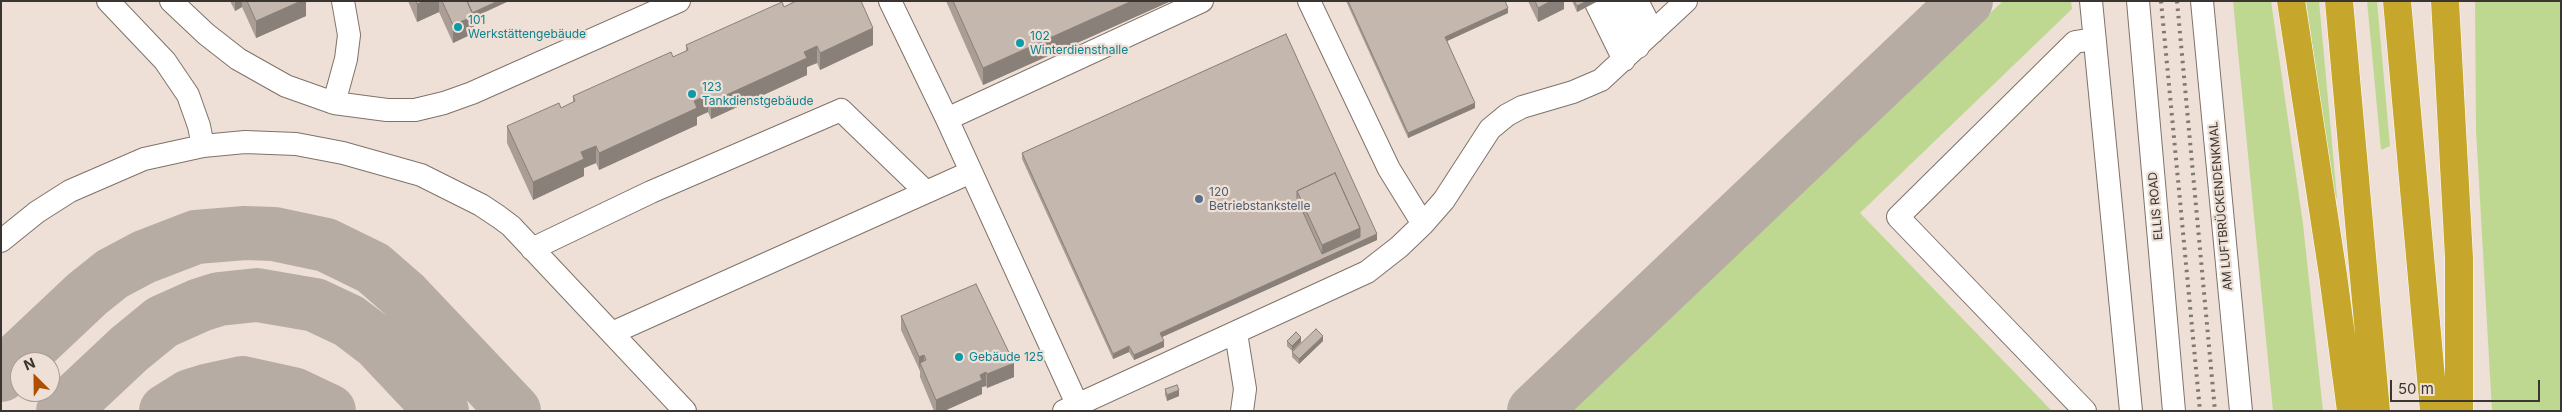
<!DOCTYPE html>
<meta charset="utf-8">
<style>
body{margin:0}
#map{position:relative;width:2562px;height:412px;overflow:hidden;background:#eee0d6;font-family:Inter,sans-serif}
canvas{display:block}
.frame{position:absolute;inset:0;border:2px solid #3a3531;pointer-events:none}
.north{position:absolute;left:10px;top:352px;width:50px;height:50px;box-sizing:border-box;background:#eee0d6;border:1px solid #a69c94;border-radius:50%;rotate:337deg;font-size:14px;font-weight:700;line-height:20px;text-align:center;color:#3a3531}
.north::after{content:'';display:block;margin:auto;width:18px;height:22px;background:#ae4f01;clip-path:polygon(50% 0,100% 100%,50% 72%,0 100%)}
.scale{position:absolute;left:2390px;top:380px;width:150px;height:22px;box-sizing:border-box;border:2px solid #3a3531;border-top:0;padding-left:6px;font-size:15px;line-height:18px;white-space:nowrap;color:#3a3531;-webkit-text-stroke:4px #eee0d6;paint-order:stroke}
</style>
<div id="map">
<canvas width="2562" height="412"></canvas>
<div class="frame"></div>
<div class="north">N</div>
<div class="scale">50 m</div>
</div>
<script>
const ctx = document.querySelector('canvas').getContext('2d');
ctx.lineJoin = 'round';
function fill(path, color) { ctx.fillStyle = color; ctx.fill(path, 'evenodd'); }
const poly = rows => new Path2D(rows.map(r => 'M' + r).join(''));
function trace(path, color, width, dash) { ctx.strokeStyle = color; ctx.lineWidth = width; ctx.lineCap = dash ? 'butt' : 'round'; ctx.setLineDash(dash || []); ctx.stroke(path); }
function label(font, color, halo, rows, align = 'center') {
  ctx.font = font + ' Inter,sans-serif'; ctx.lineWidth = 4.5; ctx.setLineDash([]); ctx.textBaseline = 'middle'; ctx.strokeStyle = halo; ctx.fillStyle = color; for (const [text, x, y, turn = 0] of rows) {
    ctx.save(); ctx.translate(x, y); ctx.rotate((+turn || 0) * Math.PI / 180); ctx.textAlign = isNaN(turn) ? turn : align; if (halo) ctx.strokeText(text, 0, 0); ctx.fillText(text, 0, 0); ctx.restore();
  }
}
const green = poly([
 [2003,1,2071,1,2072,9,1860,213,2052,411,1567,411],
 [2233,1,2271,1,2303,224,2323,411,2273,411],
 [2306,1,2319,1,2337,198,2334,198],
 [2367,1,2377,1,2390,146,2381,150],
 [2475,1,2561,1,2561,411,2492,411,2476,130]
]);
const taxiway = poly([
 [1,375,87,294,112,274,144,257,196,237,245,233,274,234,326,245,373,268,404,295,514,411],
 [63,411,129,349,162,322,200,305,219,299,257,295,315,305,349,321,378,343,442,411],
 [166,411,190,396,206,391,243,383,293,394,329,411],
 [1534,411,1966,1]
]);
const minor = poly([
 [108,1,165,61,188,95,199,126,203,146],
 [171,1,206,34,238,59,286,86,334,103,387,110,415,110,444,103,472,93,679,1],
 [890,1,947,119,1077,404],
 [1309,1,1389,169,1423,224],
 [1595,1,1624,60],
 [1616,1,1638,47],
 [1637,1,1653,32],
 [2091,1,2131,411],
 [2138,1,2174,411],
 [2202,1,2241,411],
 [334,103,346,59,349,35,343,1],
 [947,119,1202,1],
 [1,241,37,212,70,191,144,159,203,146,245,142,296,144,343,153,421,175,481,205,499,217,511,226,685,411],
 [532,249,651,192,841,110,926,192],
 [612,333,971,172],
 [1236,333,1245,389,1242,411],
 [1064,411,1367,272,1399,247,1423,224,1444,200,1490,129,1507,115,1522,107,1573,92,1601,80,1686,1],
 [2085,411,1898,217,2075,42,2094,39]
]);
const highway = poly([
 [2291,1,2333,275,2351,411],
 [2339,1,2376,411],
 [2397,1,2434,411],
 [2445,1,2459,258,2459,411]
]);
const rail = poly([
 [2161,1,2200,411],
 [2177,1,2215,411]
]);
const wall = poly([
 [230,1,306,1,306,16,256,38,242,7,235,11],
 [408,1,509,1,474,17,474,33,453,43,439,12,417,22],
 [795,1,861,1,873,45,820,70,817,63,807,67,807,75,711,119,708,112,697,117,697,125,599,170,596,163,584,168,584,176,533,200,507,143,507,126,561,108,573,102,573,96,673,57,686,51,686,45,784,7],
 [946,1,1171,1,983,85],
 [1346,1,1505,1,1508,13,1447,41,1475,108,1408,138],
 [1528,1,1564,1,1564,9,1538,22],
 [1572,1,1598,1,1577,12],
 [1286,34,1377,240,1162,337,1164,347,1134,360,1129,352,1113,359,1022,159,1022,153],
 [901,316,1014,377,987,388,986,386,982,387,982,394,944,411,934,411,920,377,920,371,901,330],
 [1287,341,1301,342,1292,351,1287,346],
 [1323,341,1299,364,1292,357,1292,352],
 [1165,389,1179,396,1167,401,1165,395]
]);
const shadedWall = poly([
 [235,1,242,1,242,7,235,11],
 [301,1,306,1,306,16,256,38,256,21],
 [425,1,439,1,439,12,417,22,417,4],
 [498,1,509,1,474,17,474,33,453,43,453,25,468,15],
 [1132,1,1171,1,983,85,983,68],
 [1551,1,1564,1,1564,9,1538,22,1538,8],
 [1587,1,1598,1,1577,12,1577,6],
 [1508,8,1508,13,1445,42,1445,37],
 [873,28,873,45,820,70,820,53],
 [817,46,817,63,807,67,807,75,711,119,711,102,804,52],
 [708,95,708,112,697,117,697,125,599,170,599,153,694,101],
 [1475,103,1475,108,1408,138,1408,133],
 [596,146,596,163,584,168,584,176,533,200,533,182,581,152],
 [1360,228,1377,234,1377,240,1160,338,1160,333,1322,259,1322,245],
 [1323,336,1323,341,1299,364,1299,359],
 [1301,337,1301,342,1292,351,1292,346],
 [1164,341,1164,347,1134,360,1134,355],
 [1129,346,1129,352,1113,359,1113,354],
 [924,355,924,369,920,363,919,371,919,357],
 [1014,363,1014,377,987,388,987,374],
 [986,372,986,386,982,387,982,394,944,411,936,411,936,400],
 [1179,390,1179,396,1167,401,1167,395]
]);
const building = poly([
 [247,1,301,1,256,21,247,1],
 [416,1,425,1,417,4,416,1],
 [442,1,467,1,474,16,453,25,442,1],
 [467,1,498,1,472,13,467,1],
 [796,1,861,1,873,28,820,53,817,46,804,52,807,58,711,102,708,95,694,101,697,108,599,153,596,146,581,152,584,159,533,182,507,126,559,103,561,108,575,101,573,96,671,52,673,57,688,50,686,45,782,2,784,7,796,1],
 [953,1,1132,1,983,68,953,1],
 [1348,1,1505,1,1508,8,1445,37,1475,103,1408,133,1348,1],
 [1535,1,1551,1,1538,8,1535,1],
 [1574,1,1587,1,1577,6,1574,1],
 [1286,34,1377,234,1160,333,1164,341,1134,355,1129,346,1113,354,1022,153,1286,34],
 [1335,173,1360,228,1360,237,1322,254,1297,199,1297,191,1335,173],
 [1335,173,1360,228,1322,245,1297,191,1335,173],
 [976,284,1014,363,987,374,986,372,980,375,982,380,936,400,920,363,926,360,924,355,919,357,901,316,976,284],
 [1316,329,1323,336,1299,359,1292,352,1316,329],
 [1296,332,1301,337,1292,346,1287,341,1296,332],
 [1177,385,1179,390,1167,395,1165,389,1177,385]
]);
const markers = [
 [458,27,5,"#0f9aa8"],
 [1020,43,5,"#0f9aa8"],
 [692,94,5,"#0f9aa8"],
 [1199,199,5,"#5c6f8a"],
 [959,357,5,"#0f9aa8"]
];
const cultureNames = [
 ["101",468,20],
 ["Werkstättengebäude",468,34],
 ["102",1030,36],
 ["Winterdiensthalle",1030,50],
 ["123",702,87],
 ["Tankdienstgebäude",702,101],
 ["Gebäude 125",969,357]
];
const serviceNames = [
 ["120",1209,192],
 ["Betriebstankstelle",1209,206]
];
const streetNames = [
 ["ELLIS ROAD",2156,206,-95],
 ["AM LUFTBRÜCKENDENKMAL",2221,206,-95]
];
fill(green, '#bfd891');
trace(taxiway, '#b7aca4', 54);
trace(minor, '#7f7269', 24);
trace(highway, '#fff', 29);
trace(minor, '#fff', 22);
trace(highway, '#c6a72c', 28);
trace(rail, '#807872', 4, [2.5, 5]);
fill(wall, '#a99d95');
fill(shadedWall, '#898079');
fill(building, '#c4b7ad');
trace(building, '#898079', 1);
for (const [x, y, r, color] of markers) { const dot = new Path2D(); dot.arc(x, y, r, 0, 2 * Math.PI); ctx.fillStyle = color; ctx.fill(dot); trace(dot, '#eee0d6', 2); }
label('12px', '#0d838f', '#eee0d6', cultureNames, 'left');
label('12px', '#4e5e75', '#eee0d6', serviceNames, 'left');
label('12px', '#3a3531', '#eee0d6', streetNames);
</script>
